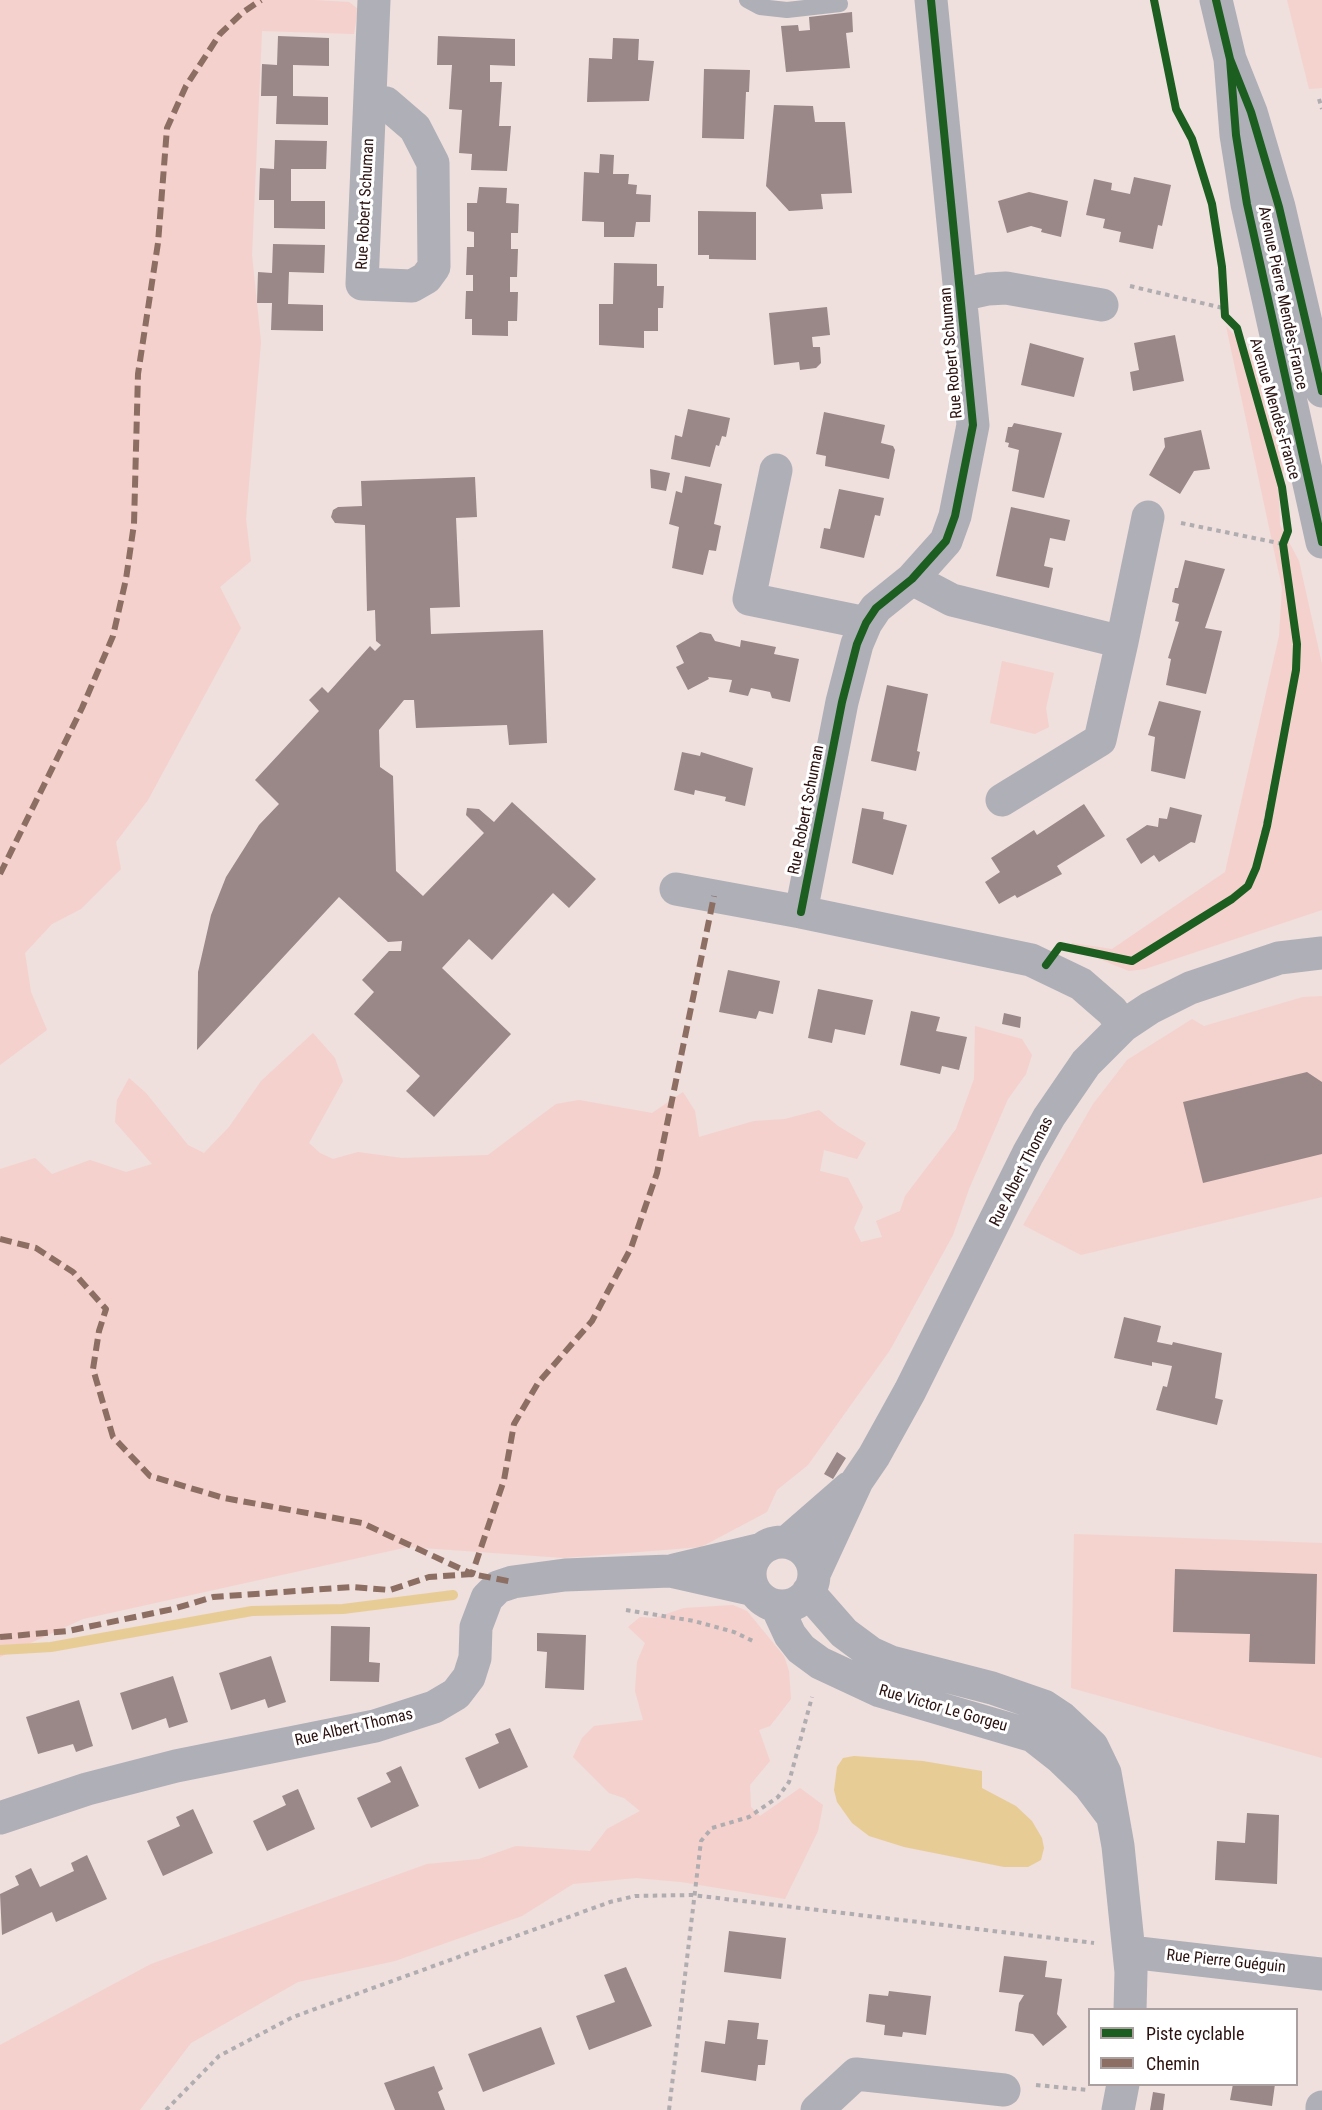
<!DOCTYPE html>
<meta charset="utf-8">
<style>
body{margin:0}
#map{position:relative;width:1322px;height:2110px;overflow:hidden;background:#efdfdd;font-family:"Roboto Condensed",sans-serif}
canvas{display:block}
.legend{position:absolute;left:1088px;top:2008px;width:210px;height:78px;box-sizing:border-box;background:#fff;border:2px solid #aaa09f;margin:0;padding:8px 10px;list-style:none;font-size:18px;color:#2b1210}
.legend li{display:flex;align-items:center;gap:12px;height:30px}
.legend b{width:30px;border:2px solid #aaa09f}
</style>
<div id="map">
<canvas width="1322" height="2110"></canvas>
<ul class="legend">
<li><b style="height:8px;background:#1b5e20"></b>Piste cyclable</li>
<li><b style="height:8px;background:#8d6e63"></b>Chemin</li>
</ul>
</div>
<script>
const ctx = document.querySelector('canvas').getContext('2d');
ctx.lineJoin = 'round';
function fill(path, color) { ctx.fillStyle = color; ctx.fill(path, 'evenodd'); }
const poly = rows => new Path2D(rows.map(r => 'M' + r).join(''));
function trace(path, color, width, dash) { ctx.strokeStyle = color; ctx.lineWidth = width; ctx.lineCap = dash ? 'butt' : 'round'; ctx.setLineDash(dash || []); ctx.stroke(path); }
function label(font, color, halo, rows, align = 'center') {
  ctx.font = font + ' "Roboto Condensed",sans-serif'; ctx.lineWidth = 6; ctx.setLineDash([]); ctx.textBaseline = 'middle'; ctx.strokeStyle = halo; ctx.fillStyle = color; for (const [text, x, y, turn = 0] of rows) {
    ctx.save(); ctx.translate(x, y); ctx.rotate((+turn || 0) * Math.PI / 180); ctx.textAlign = isNaN(turn) ? turn : align; if (halo) ctx.strokeText(text, 0, 0); ctx.fillText(text, 0, 0); ctx.restore();
  }
}
const built = poly([
 [1287,0,1322,0,1322,88,1309,89],
 [1322,996,1322,1197,1081,1255,1023,1225,1093,1104,1127,1060,1192,1019,1204,1026,1303,997],
 [1074,1534,1322,1543,1322,1758,1071,1688]
]);
const green = poly([
 [0,0,315,0,349,2,358,9,354,34,262,31,252,255,261,342,246,519,251,561,220,587,241,628,148,800,116,842,121,869,81,909,52,924,25,953,31,992,47,1030,0,1065],
 [1226,326,1254,357,1271,416,1284,468,1279,498,1280,525,1299,561,1322,664,1322,910,1145,969,1129,971,1070,947,1072,943,1112,949,1225,872,1279,636,1282,588],
 [1002,661,1054,673,1046,708,1049,727,1035,734,990,723],
 [975,1026,1022,1039,1032,1055,1026,1074,1008,1099,969,1189,953,1235,890,1350,808,1465,777,1490,767,1512,701,1547,564,1558,408,1547,83,1619,0,1657,0,1169,35,1158,52,1174,90,1160,126,1172,152,1164,115,1122,117,1100,129,1078,146,1093,188,1145,204,1153,229,1127,261,1081,313,1033,335,1058,343,1081,309,1143,320,1153,333,1159,358,1152,402,1158,488,1155,556,1104,579,1100,652,1113,683,1092,695,1111,699,1137,754,1121,785,1119,819,1110,838,1126,866,1143,857,1159,824,1150,820,1171,848,1178,863,1207,854,1228,861,1242,882,1237,876,1221,900,1211,905,1196,956,1129,974,1079],
 [733,1605,747,1611,784,1656,789,1671,791,1699,770,1726,759,1730,770,1761,750,1785,751,1807,760,1816,800,1788,823,1805,818,1831,785,1899,681,1882,636,1878,573,1884,522,1916,395,1961,298,1982,191,2043,140,2110,0,2110,0,2045,151,1964,427,1864,479,1859,516,1846,590,1851,607,1829,640,1811,624,1798,609,1793,573,1757,582,1738,594,1726,643,1720,635,1691,637,1662,645,1643,628,1627,640,1617,654,1618,684,1608]
]);
const water = poly([
 [854,1756,923,1761,982,1771,982,1788,1016,1806,1032,1821,1042,1838,1044,1848,1041,1860,1028,1867,1004,1867,904,1847,869,1836,852,1823,837,1802,834,1790,837,1767,843,1758]
]);
const stream = poly([
 [0,1650,51,1647,252,1611,343,1609,453,1595]
]);
const building = poly([
 [852,12,853,32,846,33,850,68,786,72,781,26,798,25,799,31,810,30,809,17],
 [278,36,329,38,329,66,293,65,293,96,328,97,328,125,276,124,277,96,261,96,262,64,277,65],
 [438,36,515,39,515,66,490,65,490,82,502,82,499,126,511,126,507,171,471,170,472,154,459,153,462,110,449,109,452,65,437,65],
 [613,38,639,39,638,60,654,61,649,101,587,102,589,58,612,59],
 [704,69,750,70,749,92,746,92,744,139,702,138],
 [774,105,813,106,815,122,845,122,852,193,821,194,823,209,789,211,766,186],
 [275,140,327,141,326,169,291,169,291,201,325,201,325,229,274,228,274,200,259,200,260,168,274,169],
 [600,154,614,155,613,174,629,174,628,184,637,185,636,194,651,195,650,222,636,222,634,237,604,237,604,222,582,221,584,172,599,173],
 [1134,177,1171,185,1162,226,1158,225,1153,249,1119,242,1121,232,1103,228,1105,219,1086,215,1094,179,1112,183,1111,190,1130,194],
 [479,187,507,188,506,203,519,204,518,233,511,233,511,249,518,249,517,277,510,277,510,292,518,292,517,321,508,321,508,336,472,335,472,319,465,319,466,291,473,291,473,275,466,275,467,247,474,247,474,232,467,231,467,203,477,203],
 [1029,192,1068,201,1061,237,1041,232,1042,229,1031,226,1007,233,998,201],
 [698,211,756,212,756,260,709,259,709,255,698,255],
 [273,244,325,245,324,273,289,272,288,304,323,305,323,331,271,330,272,303,257,303,258,272,272,273],
 [614,263,657,264,657,286,664,286,663,308,658,308,658,331,644,331,644,348,599,345,599,304,613,304],
 [827,307,830,335,812,337,813,347,820,347,821,363,816,368,800,370,799,362,774,365,769,313],
 [1175,335,1184,381,1133,391,1130,372,1139,370,1134,343],
 [1030,343,1084,358,1074,397,1021,385],
 [688,409,730,418,726,437,722,436,719,446,716,445,710,467,671,459,675,435,682,437],
 [824,412,885,425,881,443,893,446,895,450,889,479,825,466,826,456,816,454],
 [1014,423,1062,433,1044,498,1012,491,1019,450,1008,447,1009,443,1005,442,1008,427,1012,427],
 [1201,430,1210,469,1194,471,1180,494,1149,475,1165,447,1164,438],
 [650,469,670,473,666,491,651,488],
 [685,476,722,484,714,524,721,526,716,551,709,550,703,575,672,568,679,527,669,524,676,491,682,493],
 [475,477,477,517,456,518,460,607,430,608,431,634,543,630,547,743,509,745,507,725,416,728,414,700,404,700,379,730,380,767,393,776,396,871,423,896,484,833,466,815,467,808,479,809,494,822,512,802,596,879,569,908,553,893,492,960,469,939,442,968,511,1034,434,1117,406,1091,420,1076,354,1014,374,992,362,980,389,951,401,951,402,941,388,942,339,897,197,1050,198,972,211,915,226,877,259,825,279,804,255,780,319,711,309,700,322,687,328,693,370,646,375,651,381,645,376,641,375,610,367,611,365,525,335,523,331,517,333,510,338,507,362,506,361,481],
 [839,489,884,498,880,516,875,515,864,558,820,548,824,528,830,529],
 [1011,507,1070,520,1065,541,1050,538,1044,566,1053,568,1049,588,996,576],
 [1185,560,1225,569,1205,628,1222,631,1206,694,1166,685,1171,659,1168,658,1179,622,1175,621,1179,604,1172,602,1175,588,1178,588],
 [700,632,711,634,715,641,740,647,741,640,776,647,774,654,799,659,790,702,772,698,770,692,751,688,748,696,729,692,732,680,708,677,709,679,688,690,676,667,684,663,676,646],
 [887,685,928,694,917,751,920,752,916,771,871,761],
 [1159,701,1201,711,1185,779,1151,771,1155,737,1148,735],
 [682,752,700,756,701,752,753,768,745,806,725,801,726,797,695,790,694,795,674,790],
 [1084,804,1105,836,1057,866,1062,874,1017,898,1015,895,999,904,985,882,1000,872,991,858,1034,830,1037,835],
 [1170,807,1202,815,1195,843,1191,842,1159,862,1154,855,1141,864,1126,839,1147,825,1158,827,1159,818,1167,819],
 [862,808,884,812,883,819,907,825,893,875,852,863],
 [728,970,780,981,773,1014,759,1011,756,1019,719,1012],
 [818,989,873,1000,865,1035,835,1029,832,1043,808,1038],
 [911,1011,940,1017,936,1031,967,1037,959,1070,942,1066,940,1074,900,1065],
 [1004,1013,1021,1017,1020,1028,1002,1024],
 [1307,1072,1322,1082,1322,1154,1203,1183,1183,1102],
 [1124,1317,1161,1326,1157,1342,1172,1345,1173,1342,1222,1353,1215,1398,1223,1400,1217,1425,1156,1410,1163,1386,1167,1387,1172,1366,1152,1362,1152,1366,1114,1358],
 [837,1452,846,1458,833,1479,824,1474],
 [1175,1569,1317,1574,1315,1664,1249,1662,1250,1634,1173,1632],
 [331,1626,370,1627,369,1662,380,1663,379,1682,330,1681],
 [537,1633,586,1635,584,1690,545,1688,547,1652,537,1651],
 [271,1656,286,1702,268,1708,265,1699,231,1710,219,1673],
 [173,1676,188,1722,169,1728,166,1718,132,1730,120,1693],
 [79,1700,93,1746,76,1752,73,1744,38,1754,26,1717],
 [510,1728,528,1767,479,1789,465,1758,499,1743,495,1734],
 [401,1766,419,1806,371,1828,357,1798,391,1782,386,1773],
 [298,1789,315,1829,267,1851,253,1821,286,1805,282,1796],
 [193,1809,213,1853,163,1876,147,1841,180,1826,176,1817],
 [1247,1813,1279,1815,1277,1884,1215,1880,1217,1841,1245,1843],
 [87,1855,107,1899,56,1922,52,1912,2,1935,0,1894,19,1885,15,1876,31,1868,40,1887,74,1871,71,1863],
 [729,1931,786,1938,781,1979,724,1972],
 [1004,1956,1047,1961,1045,1977,1062,1979,1057,2014,1067,2027,1043,2046,1033,2034,1015,2031,1019,2003,1024,1995,999,1992],
 [626,1967,652,2026,589,2050,576,2016,615,2002,604,1975],
 [889,1991,931,1996,926,2035,903,2032,902,2037,884,2035,885,2025,866,2022,869,1994,888,1996],
 [728,2020,759,2023,757,2039,768,2040,765,2065,758,2065,756,2081,701,2072,705,2041,725,2044],
 [541,2027,555,2064,483,2092,468,2054],
 [434,2066,443,2089,438,2092,445,2110,395,2110,384,2083],
 [1233,2084,1275,2084,1272,2106,1230,2100],
 [1153,2092,1165,2094,1163,2110,1150,2110]
]);
const path = poly([
 [1154,0,1176,109,1192,139,1207,185],
 [1319,99,1322,109],
 [1221,257,1223,308,1225,316,1238,331],
 [1130,286,1223,308],
 [1181,523,1283,544],
 [1102,955,1132,961,1232,899,1248,886,1256,868,1296,670,1297,644,1283,544,1285,538],
 [626,1610,694,1621,734,1632,755,1642],
 [1036,2085,1088,2090],
 [166,2110,219,2056,293,2017,610,1902,635,1896,692,1895,1094,1943],
 [669,2110,701,1841,712,1828,749,1817,778,1797,789,1782,812,1697]
]);
const service = poly([
 [747,0,760,7,787,10,840,4]
]);
const minor = poly([
 [371,100,386,103,415,128,433,163,434,267,426,278,412,286,362,284,374,0],
 [961,295,988,289,1006,288,1102,305],
 [776,470,749,599,866,623],
 [912,579,952,600,1122,642,1100,740,1002,800],
 [1122,642,1148,517],
 [676,889,801,912,1031,960,1081,984,1112,1011,1123,1026],
 [801,912,842,702,857,644,866,623,876,608,912,579,946,541,955,516,973,425,931,0],
 [787,1542,849,1488],
 '750 1574a32 32 0 1 1 64 0a32 32 0 1 1-64 0Z',
 [674,1570,762,1549],
 [814,1574,857,1481,874,1456,910,1391,1028,1154,1049,1117,1086,1063,1123,1026,1150,1008,1190,988,1279,958,1322,953],
 [808,1592,844,1633,871,1653,891,1662,992,1688,1044,1706,1062,1718,1092,1746,1105,1773,1118,1846,1131,1972,1130,2010],
 [777,1607,790,1635,801,1649,820,1663,880,1691,1033,1736,1061,1758,1089,1785,1110,1813],
 [0,1818,87,1789,176,1766,375,1726,434,1707,456,1694,469,1677,475,1658,476,1627,487,1598,498,1587,513,1582,565,1575,670,1571,754,1590],
 [1130,1952,1322,1974],
 [817,2110,856,2074,1004,2090],
 [1118,2110,1123,2084],
 [1322,2110,1322,2107]
]);
const tertiary = poly([
 [1216,0,1230,59,1251,112,1279,207,1322,391],
 [1230,59,1236,135,1247,204,1322,542]
]);
const quiet = poly([
 [0,874,82,708,113,636,126,579,134,524,138,374,158,243,167,128,186,86,220,34,242,13,261,0],
 [0,1239,36,1248,73,1272,106,1309,99,1331,93,1369,113,1437,150,1476,224,1498,362,1523,472,1574,504,1480,514,1424,538,1383,592,1321,631,1248,657,1173,714,896],
 [0,1637,68,1631,173,1609,213,1597,352,1587,390,1590,429,1577,472,1574,513,1582]
]);
const cycleway = poly([
 [1216,0,1230,59,1251,112,1279,207,1322,391],
 [1230,59,1236,135,1247,204,1322,542],
 [801,912,842,702,857,644,866,623,876,608,912,579,946,541,955,516,973,425,931,0],
 [1046,965,1060,946,1132,961,1232,899,1248,886,1256,868,1267,826,1296,670,1297,644,1283,544,1288,531,1282,487,1237,328,1225,316,1222,267,1212,204,1192,139,1176,109,1154,0]
]);
const streetNames = [
 ["Rue Robert Schuman",366,204,-87],
 ["Avenue Pierre Mendès-France",1282,298,78],
 ["Rue Robert Schuman",952,353,-95],
 ["Avenue Mendès-France",1274,409,74],
 ["Rue Robert Schuman",807,810,-79],
 ["Rue Albert Thomas",1022,1172,-63],
 ["Rue Victor Le Gorgeu",943,1709,16],
 ["Rue Albert Thomas",354,1728,-13],
 ["Rue Pierre Guéguin",1226,1962,6]
];
fill(built, '#f4d3ce');
fill(green, '#f4d1cc');
fill(water, '#e8cc96');
trace(stream, '#e8cc96', 10);
fill(building, '#9a8889');
trace(path, '#b0adb1', 4, [4.5, 4.5]);
trace(service, '#aeafb7', 16);
trace(minor, '#aeafb7', 33);
trace(tertiary, '#aeafb7', 33);
trace(quiet, '#8d6e63', 6, [12, 6]);
trace(cycleway, '#1b5e20', 8);
label('16px', '#2b1210', '#fff', streetNames);
</script>
